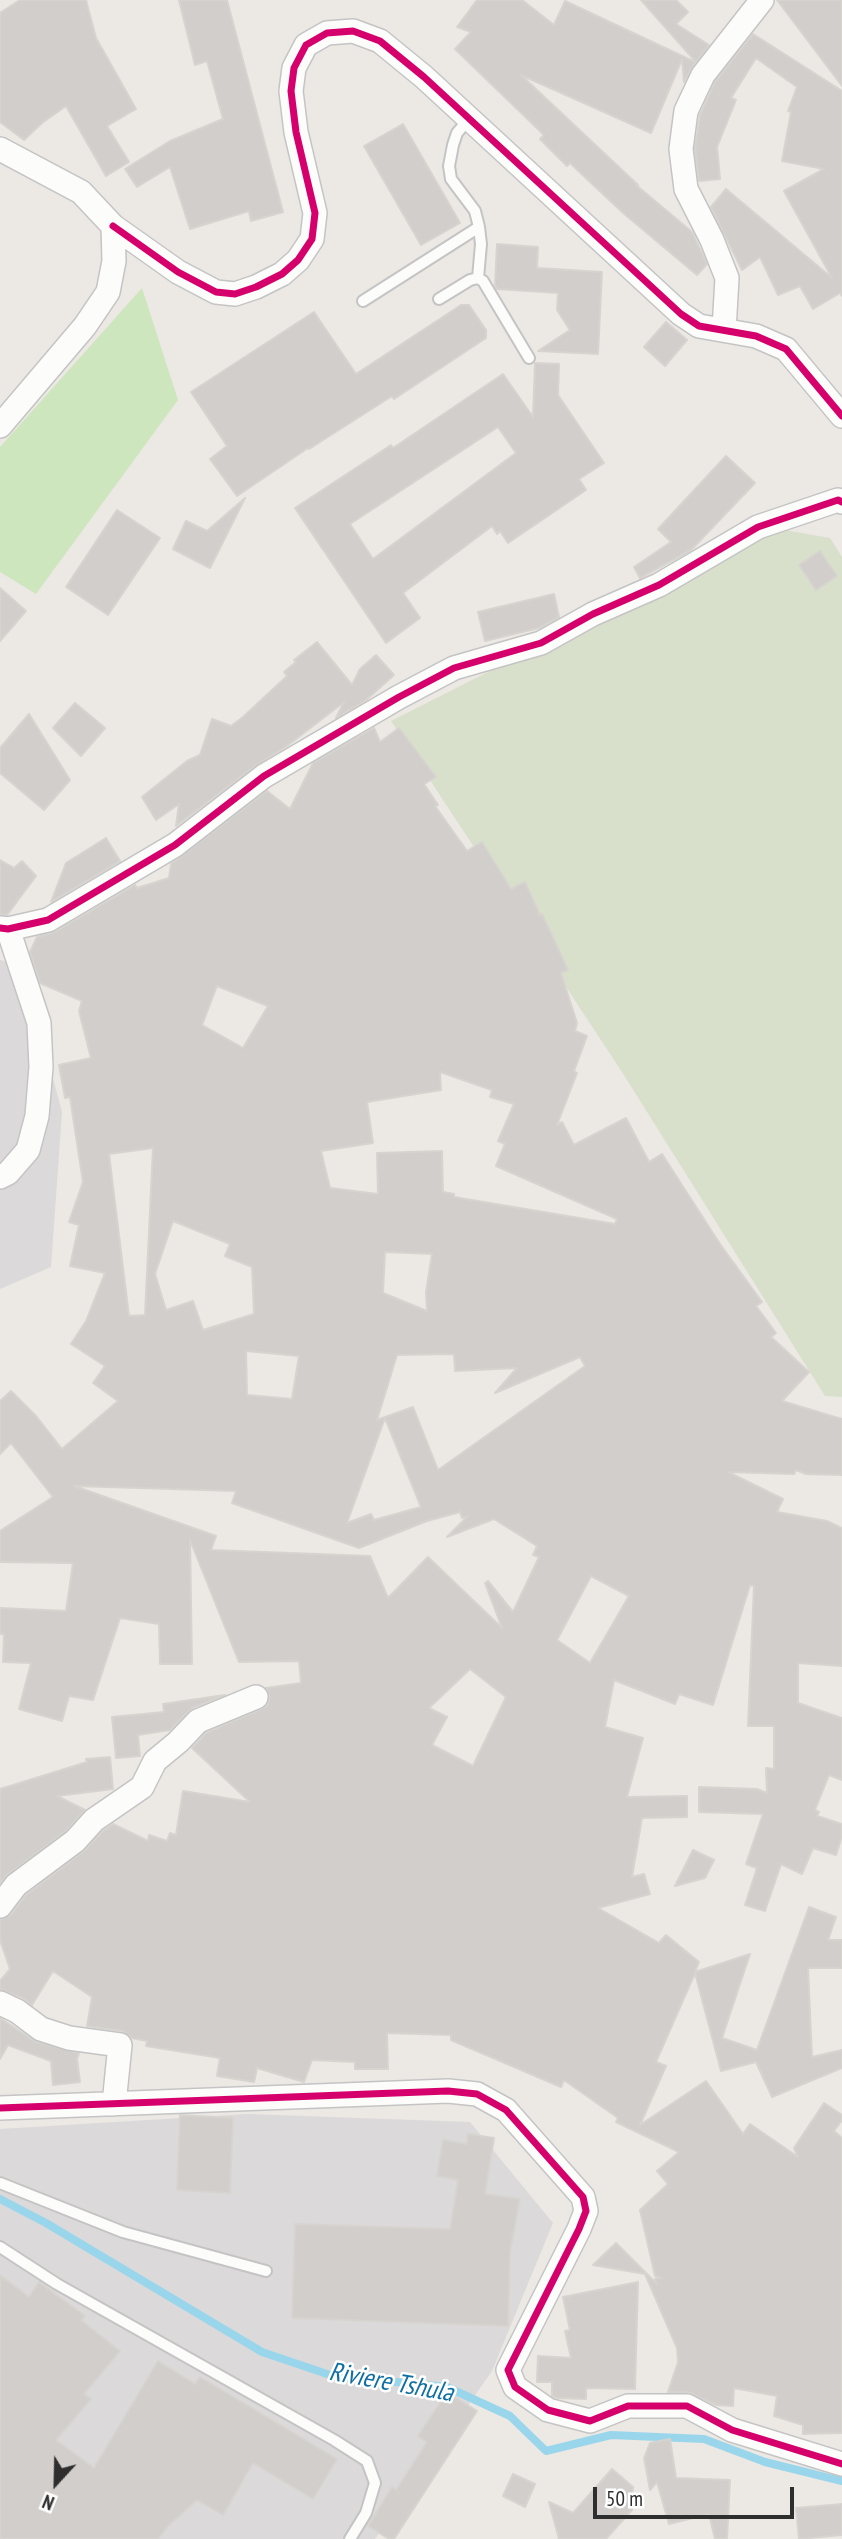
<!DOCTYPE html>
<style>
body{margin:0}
#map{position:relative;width:842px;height:2539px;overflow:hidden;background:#ece8e4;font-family:"PT Sans Narrow",sans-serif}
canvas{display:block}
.north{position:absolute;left:21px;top:2448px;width:70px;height:70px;-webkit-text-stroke:5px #fff;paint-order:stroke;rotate:202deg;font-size:19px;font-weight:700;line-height:28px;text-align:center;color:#2e2e2e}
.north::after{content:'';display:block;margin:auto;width:24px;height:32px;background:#2e2e2e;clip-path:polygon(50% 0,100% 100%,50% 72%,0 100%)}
.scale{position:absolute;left:593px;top:2487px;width:201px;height:32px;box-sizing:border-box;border:4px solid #2e2e2e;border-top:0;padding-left:9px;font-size:21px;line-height:24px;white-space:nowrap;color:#2e2e2e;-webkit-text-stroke:5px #fff;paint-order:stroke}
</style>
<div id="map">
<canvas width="842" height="2539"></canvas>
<div class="north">N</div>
<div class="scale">50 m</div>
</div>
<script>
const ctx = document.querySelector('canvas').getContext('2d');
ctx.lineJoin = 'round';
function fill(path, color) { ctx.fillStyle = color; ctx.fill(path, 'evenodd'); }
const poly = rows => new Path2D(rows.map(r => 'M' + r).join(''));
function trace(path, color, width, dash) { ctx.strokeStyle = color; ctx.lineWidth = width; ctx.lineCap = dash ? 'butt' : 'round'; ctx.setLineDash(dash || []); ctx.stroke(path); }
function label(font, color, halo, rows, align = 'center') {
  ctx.font = font + ' "PT Sans Narrow",sans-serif'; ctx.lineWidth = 5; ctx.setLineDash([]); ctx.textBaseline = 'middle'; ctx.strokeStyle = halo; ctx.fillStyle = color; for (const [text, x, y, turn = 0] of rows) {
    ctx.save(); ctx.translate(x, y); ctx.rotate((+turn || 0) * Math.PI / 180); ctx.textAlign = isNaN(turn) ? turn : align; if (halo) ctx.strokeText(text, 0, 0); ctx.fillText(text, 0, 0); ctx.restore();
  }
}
const industrial = poly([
 [0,960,23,966,62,1112,51,1267,0,1289],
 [247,2114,470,2122,553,2223,492,2371,375,2539,0,2539,0,2129]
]);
const green = poly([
 [142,288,178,400,36,594,0,572,0,447]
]);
const cemetery = poly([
 [773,528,830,538,842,557,842,1397,825,1396,622,1072,391,721]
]);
const stream = poly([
 [0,2199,46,2223,262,2352,333,2376,447,2387,510,2416,546,2451,611,2435,704,2439,765,2462,842,2481]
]);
const building = poly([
 [20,0,86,0,96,38,136,109,107,126,129,162,106,176,66,106,42,123,24,140,0,122,0,13,20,0],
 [179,0,227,0,283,212,251,221,249,211,190,229,170,167,137,187,125,169,170,141,223,119,207,61,195,65,179,0],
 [477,0,522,0,554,25,565,1,695,62,684,82,682,59,651,133,521,75,638,185,636,185,692,232,707,264,697,275,622,212,570,163,567,166,540,139,544,135,455,49,471,32,457,27,477,0],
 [641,0,676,0,688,12,676,24,709,45,696,62,641,0],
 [777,0,842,0,842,86,777,0],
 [753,34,842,91,842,296,840,293,813,309,800,286,778,295,760,257,742,270,711,207,726,189,832,278,784,191,824,169,782,161,791,112,788,111,797,87,756,58,731,98,736,100,717,147,720,179,699,181,695,149,700,115,715,82,753,34],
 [403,124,460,223,421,245,364,146,403,124],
 [497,244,538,247,537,268,602,272,598,354,538,351,570,330,557,310,558,293,497,289,495,285,497,244],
 [461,305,469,305,486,330,486,338,394,399,392,396,309,449,308,448,237,496,210,459,227,446,191,392,314,312,356,374,461,305],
 [666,322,687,340,665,366,644,347,666,322],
 [535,363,559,364,558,395,604,463,579,479,586,490,508,543,500,531,497,534,492,526,403,593,420,618,386,643,295,508,391,445,393,448,503,374,533,417,535,363],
 [498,427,516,453,373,559,350,524,498,427],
 [726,456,755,483,691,550,640,578,634,567,671,542,658,529,726,456],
 [245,498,210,568,173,549,186,521,207,531,245,498],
 [117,510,160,538,108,615,66,587,117,510],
 [820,551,837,576,816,590,799,565,820,551],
 [0,588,26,611,0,641,0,588],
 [554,594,559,617,539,628,485,641,478,612,554,594],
 [317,642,352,685,360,669,376,655,394,675,366,700,336,718,344,702,287,746,256,765,176,826,179,804,156,820,142,797,187,761,200,755,212,719,231,726,243,717,287,676,284,672,296,662,294,660,317,642],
 [75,703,105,728,81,756,53,728,75,703],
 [29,714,70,780,44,810,0,773,0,748,29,714],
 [374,728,380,742,399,728,436,777,424,784,438,805,435,806,467,851,482,842,511,889,525,882,540,915,542,914,568,970,561,973,577,1023,575,1031,587,1036,574,1071,577,1073,557,1125,562,1122,574,1145,626,1118,649,1162,662,1154,720,1244,762,1302,756,1306,776,1333,771,1337,809,1372,782,1401,842,1419,842,1475,806,1474,796,1470,794,1474,728,1472,783,1499,777,1512,827,1521,842,1528,842,1666,798,1663,798,1703,842,1718,842,1780,829,1775,815,1810,819,1812,817,1816,842,1824,842,1836,836,1855,813,1848,802,1874,781,1864,765,1911,745,1905,757,1868,746,1864,763,1814,699,1812,699,1787,757,1789,767,1793,766,1768,774,1769,774,1726,748,1726,754,1586,750,1585,713,1705,679,1694,675,1704,614,1680,605,1727,643,1738,627,1797,687,1796,687,1817,642,1818,632,1877,644,1874,650,1894,598,1908,659,1943,666,1935,699,1962,695,1972,750,1954,722,2038,757,2050,809,1907,836,1917,828,1940,842,1940,842,1968,808,1968,812,2057,842,2050,842,2068,772,2097,756,2062,721,2071,695,1973,656,2062,666,2066,640,2125,706,2081,743,2134,750,2124,798,2157,794,2148,824,2103,842,2115,842,2120,834,2131,842,2138,842,2433,803,2434,803,2425,774,2416,777,2396,734,2388,733,2406,716,2405,688,2392,668,2392,678,2362,677,2348,645,2274,593,2265,616,2243,657,2284,655,2279,662,2278,655,2276,640,2210,668,2184,657,2171,679,2152,616,2122,618,2118,564,2080,561,2087,451,2040,451,2035,387,2033,388,2069,355,2069,355,2062,312,2060,304,2082,257,2068,254,2082,217,2076,220,2058,146,2046,147,2041,132,2038,123,2031,87,2026,92,1997,53,1971,32,2005,23,1998,0,1989,0,1981,10,1969,0,1940,0,1920,11,1915,26,1895,83,1852,103,1831,113,1824,148,1841,149,1835,167,1841,170,1833,176,1835,183,1791,250,1802,192,1748,206,1733,267,1706,270,1698,266,1688,301,1683,299,1661,239,1662,190,1540,192,1664,160,1664,159,1624,120,1618,93,1700,69,1696,62,1721,19,1709,31,1663,3,1662,4,1634,0,1634,0,1608,66,1611,73,1563,0,1562,0,1531,53,1497,11,1443,0,1454,0,1401,11,1391,36,1416,62,1449,118,1401,93,1383,105,1366,71,1344,86,1321,105,1273,70,1266,79,1225,69,1222,83,1182,70,1097,65,1098,59,1065,91,1058,79,1011,82,1001,40,983,30,952,37,937,55,932,135,885,137,888,169,878,171,864,267,791,290,809,313,763,374,728],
 [217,986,268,1006,243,1048,202,1025,217,986],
 [440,1072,492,1090,490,1097,514,1104,498,1141,505,1144,496,1166,617,1219,615,1224,454,1197,454,1194,443,1192,442,1151,377,1153,378,1194,330,1188,321,1151,373,1143,367,1102,441,1090,440,1072],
 [153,1148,145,1315,129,1316,109,1154,153,1148],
 [173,1221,230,1244,225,1256,252,1267,254,1314,203,1330,193,1301,166,1310,155,1274,173,1221],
 [385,1252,432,1254,426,1292,427,1311,383,1293,385,1252],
 [246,1351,299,1356,292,1399,247,1395,246,1351],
 [454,1354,455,1371,517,1368,495,1393,580,1357,585,1366,438,1470,413,1407,377,1420,397,1355,454,1354],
 [385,1418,421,1507,374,1520,371,1514,347,1523,385,1418],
 [74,1486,236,1491,232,1503,359,1548,427,1521,460,1512,462,1518,468,1516,447,1537,494,1519,537,1546,533,1555,539,1557,513,1612,488,1581,485,1583,502,1628,428,1557,388,1598,370,1556,211,1550,216,1536,74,1486],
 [591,1576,629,1596,590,1663,557,1640,591,1576],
 [470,1669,506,1697,473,1766,432,1745,447,1717,429,1708,470,1669],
 [106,838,120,861,51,902,66,863,106,838],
 [0,860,14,868,22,861,36,876,7,915,0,914,0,860],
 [225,1695,192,1708,170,1730,138,1735,140,1756,116,1758,112,1717,164,1712,163,1704,225,1695],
 [110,1757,113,1789,57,1796,85,1810,66,1831,8,1874,0,1883,0,1789,87,1762,86,1759,110,1757],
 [693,1850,714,1860,705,1878,675,1886,693,1850],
 [0,2018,36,2042,79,2053,77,2059,80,2082,53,2085,51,2061,8,2045,0,2059,0,2018],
 [180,2115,233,2118,230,2193,177,2190,180,2115],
 [468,2134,494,2138,485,2194,520,2199,510,2251,508,2326,292,2318,295,2224,450,2229,458,2180,437,2176,443,2140,467,2144,468,2134],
 [0,2275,29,2297,39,2282,85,2316,81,2320,120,2351,84,2394,91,2399,56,2440,94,2468,158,2361,195,2384,200,2377,337,2459,313,2499,253,2463,223,2515,197,2500,168,2526,158,2539,0,2539,0,2275],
 [638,2282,635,2389,586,2388,586,2399,558,2398,552,2396,552,2382,537,2382,538,2356,571,2358,565,2331,570,2330,563,2297,638,2282],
 [447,2392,477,2411,394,2539,389,2539,368,2526,392,2487,396,2490,427,2442,418,2436,447,2392],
 [670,2439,676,2478,730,2480,727,2539,715,2539,709,2514,669,2524,657,2482,650,2490,644,2458,650,2443,670,2439],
 [612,2469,633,2487,632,2510,606,2539,559,2539,549,2502,573,2513,612,2469],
 [513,2474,535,2484,525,2507,503,2496,513,2474],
 [842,2504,842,2535,799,2539,796,2508,842,2504]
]);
const lane = poly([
 [469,119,457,133,453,145,449,166,451,179,475,211,479,227,481,244,478,278,483,281,529,358],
 [439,299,470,280,478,278],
 [363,301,479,227],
 [0,2183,123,2232,266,2271],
 [0,2247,57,2284,334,2440,367,2461,375,2483,366,2513,350,2539]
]);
const street = poly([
 [0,149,81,192,113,226,114,261,108,292,85,326,0,426],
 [113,226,178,272,216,292,235,294,256,287,282,274,298,260,312,239,315,213,296,132,291,91,294,68,306,45,327,33,353,31,380,41,424,77,681,314,699,326,756,336,786,349,842,416],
 [724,330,727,278,712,240,686,189,681,149,686,111,703,75,762,0],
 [0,928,8,929,48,920,175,845,264,776,399,697,454,668,541,643,593,614,659,585,758,527,838,500,842,502],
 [0,1177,8,1173,28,1150,37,1116,41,1067,39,1023,8,929],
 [0,1906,16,1885,75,1841,94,1820,142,1787,155,1761,178,1742,198,1721,256,1697],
 [0,2003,17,2011,41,2029,69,2038,120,2045,114,2104],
 [0,2108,448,2091,477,2094,506,2110,583,2197,586,2211,579,2229,508,2370,515,2387,548,2410,590,2421,628,2406,687,2406,732,2430,842,2464]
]);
const cycleway = poly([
 [113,226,178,272,216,292,235,294,256,287,282,274,298,260,312,239,315,213,296,132,291,91,294,68,306,45,327,33,353,31,380,41,424,77,681,314,699,326,756,336,786,349,842,416],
 [0,928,8,929,48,920,175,845,264,776,399,697,454,668,541,643,593,614,659,585,758,527,838,500,842,502],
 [0,2108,448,2091,477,2094,506,2110,583,2197,586,2211,579,2229,508,2370,515,2387,548,2410,590,2421,628,2406,687,2406,732,2430,842,2464]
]);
const waterNames = [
 ["Riviere Tshula",391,2383,10]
];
fill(industrial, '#dcd9db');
fill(green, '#cee6be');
fill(cemetery, '#d8e0cc');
trace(stream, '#99d6ec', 8);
fill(building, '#d1cecb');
trace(building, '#d7d4d0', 2);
trace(lane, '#c5c4c5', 14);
trace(street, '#c5c4c5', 26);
trace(lane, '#fcfcfb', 10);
trace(street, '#fcfcfb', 23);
trace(cycleway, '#d6006c', 7);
label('italic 26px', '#0d6fa3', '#fff', waterNames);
</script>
